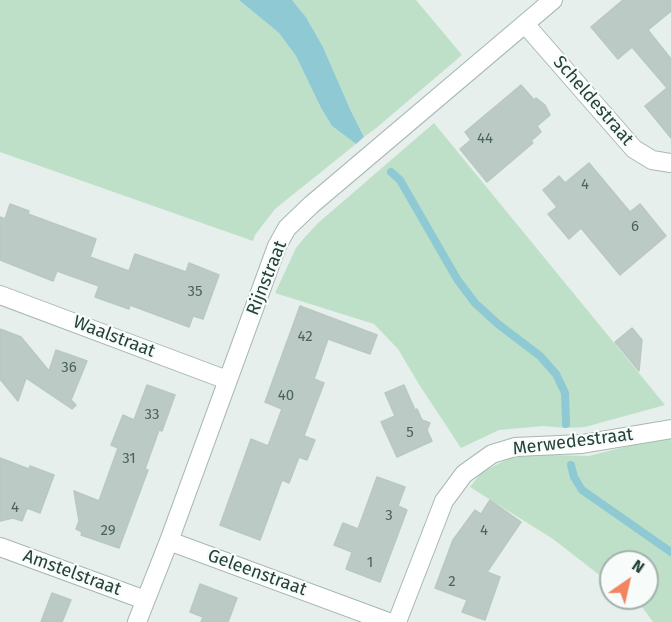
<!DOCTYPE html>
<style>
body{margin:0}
#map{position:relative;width:671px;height:622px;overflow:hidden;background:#e6efeb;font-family:"Fira Sans",sans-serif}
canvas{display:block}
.north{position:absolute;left:599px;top:550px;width:60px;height:60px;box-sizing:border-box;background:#f7fbf9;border:2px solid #a3b1ad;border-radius:50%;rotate:34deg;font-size:16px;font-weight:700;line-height:24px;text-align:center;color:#24423a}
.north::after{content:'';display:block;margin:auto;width:21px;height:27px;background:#f4845f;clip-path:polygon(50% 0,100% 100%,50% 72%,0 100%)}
</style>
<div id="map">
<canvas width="671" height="622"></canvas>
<div class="north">N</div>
</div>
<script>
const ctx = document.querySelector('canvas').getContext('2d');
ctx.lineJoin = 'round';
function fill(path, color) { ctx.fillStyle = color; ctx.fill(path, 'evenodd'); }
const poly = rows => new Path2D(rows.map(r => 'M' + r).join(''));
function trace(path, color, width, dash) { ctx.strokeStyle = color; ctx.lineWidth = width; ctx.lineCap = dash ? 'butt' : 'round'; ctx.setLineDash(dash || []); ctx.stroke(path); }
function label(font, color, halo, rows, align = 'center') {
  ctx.font = font + ' "Fira Sans",sans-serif'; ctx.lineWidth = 4.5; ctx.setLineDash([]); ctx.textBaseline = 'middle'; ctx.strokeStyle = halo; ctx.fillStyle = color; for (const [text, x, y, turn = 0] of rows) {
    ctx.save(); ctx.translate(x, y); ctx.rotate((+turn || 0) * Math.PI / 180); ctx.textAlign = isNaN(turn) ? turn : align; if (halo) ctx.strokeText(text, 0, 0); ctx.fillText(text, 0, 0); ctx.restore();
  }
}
const green = poly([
 [0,0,239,0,279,33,296,56,321,108,332,126,356,144,275,209,255,235,253,241,0,152],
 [292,0,416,0,462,55,375,129,364,137,350,109,323,47,306,17],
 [434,123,665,405,585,427,567,428,543,426,499,430,461,448,420,386,398,349,374,324,275,293,296,248,305,237,318,223],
 [671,437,671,622,653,622,643,608,629,598,647,598,647,562,611,562,611,584,553,539,470,487,481,473,517,454,589,456,648,441]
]);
const water = poly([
 [239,0,292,0,306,17,323,47,350,109,364,137,356,144,332,126,321,108,296,56,279,33]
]);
const stream = poly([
 [391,172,400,180,457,279,475,303,498,324,540,356,556,374,565,393,566,424],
 [571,465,574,477,582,490,671,552]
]);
const building = poly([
 [623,0,671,0,671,11,648,30,671,59,671,138,645,106,667,88,632,47,618,59,591,27,623,0],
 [521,85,534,100,536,98,545,105,550,115,537,126,541,132,531,141,533,143,487,182,460,149,471,140,465,132,521,85],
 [589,163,630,212,640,204,666,236,620,275,581,228,569,239,548,214,557,207,543,190,559,176,565,183,589,163],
 [10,204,29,211,28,214,96,239,90,257,129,271,135,254,186,272,189,263,219,275,203,319,193,316,189,327,130,305,129,309,95,297,99,286,57,271,53,281,0,260,0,217,5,219,10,204],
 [300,306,377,335,370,354,328,339,314,379,324,383,304,436,315,440,307,460,299,457,289,483,282,480,260,540,220,525,251,439,268,446,282,409,265,402,300,306],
 [632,328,642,340,639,371,615,342,632,328],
 [0,329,21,337,49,371,56,350,87,361,71,400,76,405,72,409,26,378,18,401,0,379,0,329],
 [147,385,175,395,162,431,159,430,145,469,148,470,119,548,81,535,82,532,76,529,79,521,74,491,99,501,118,448,111,445,123,415,134,420,147,385],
 [404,385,415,410,417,409,422,420,430,423,427,430,432,441,397,457,381,422,395,416,385,393,404,385],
 [0,458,29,469,30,466,54,475,40,513,27,508,22,521,13,518,0,521,0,458],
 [377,477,405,487,398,506,407,510,380,582,346,569,352,552,334,545,343,523,358,529,377,477],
 [490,500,521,522,487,572,500,577,485,620,462,612,467,600,435,588,453,540,475,510,481,514,490,500],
 [200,584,237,598,228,622,201,622,203,617,190,612,200,584],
 [52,593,71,600,62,622,41,622,52,593]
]);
const minor = poly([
 [525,24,634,149,652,160,671,163],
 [0,295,227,380],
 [169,541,388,622],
 [0,547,145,600],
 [137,622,169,541,277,246,287,228,311,205,553,0],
 [397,622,444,501,464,474,492,454,515,447,582,444,671,429]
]);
const numberNames = [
 ["44",485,139],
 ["4",585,185],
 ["6",635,227],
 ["35",195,292],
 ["42",305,337],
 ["36",69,368],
 ["40",286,396],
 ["33",152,415],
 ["5",410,433],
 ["31",129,459],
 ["4",15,508],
 ["3",389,516],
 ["29",108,531],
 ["4",484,531],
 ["1",370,563],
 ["2",452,582]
];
const streetNames = [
 ["Scheldestraat",593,101,49],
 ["Rijnstraat",267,278,-68],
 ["Waalstraat",114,337,21],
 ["Merwedestraat",573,442,-7],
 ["Amstelstraat",72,573,20],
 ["Geleenstraat",257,573,20]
];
fill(green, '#bfe0c8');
fill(water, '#8ec9d4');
trace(stream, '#8ec9d4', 8);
fill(building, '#bbcac4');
trace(building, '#b8c9c2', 1.5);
trace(minor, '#a8b8b2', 20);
trace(minor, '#fff', 18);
label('15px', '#4a645c', null, numberNames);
label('18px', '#24423a', '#f7fbf9', streetNames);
</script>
